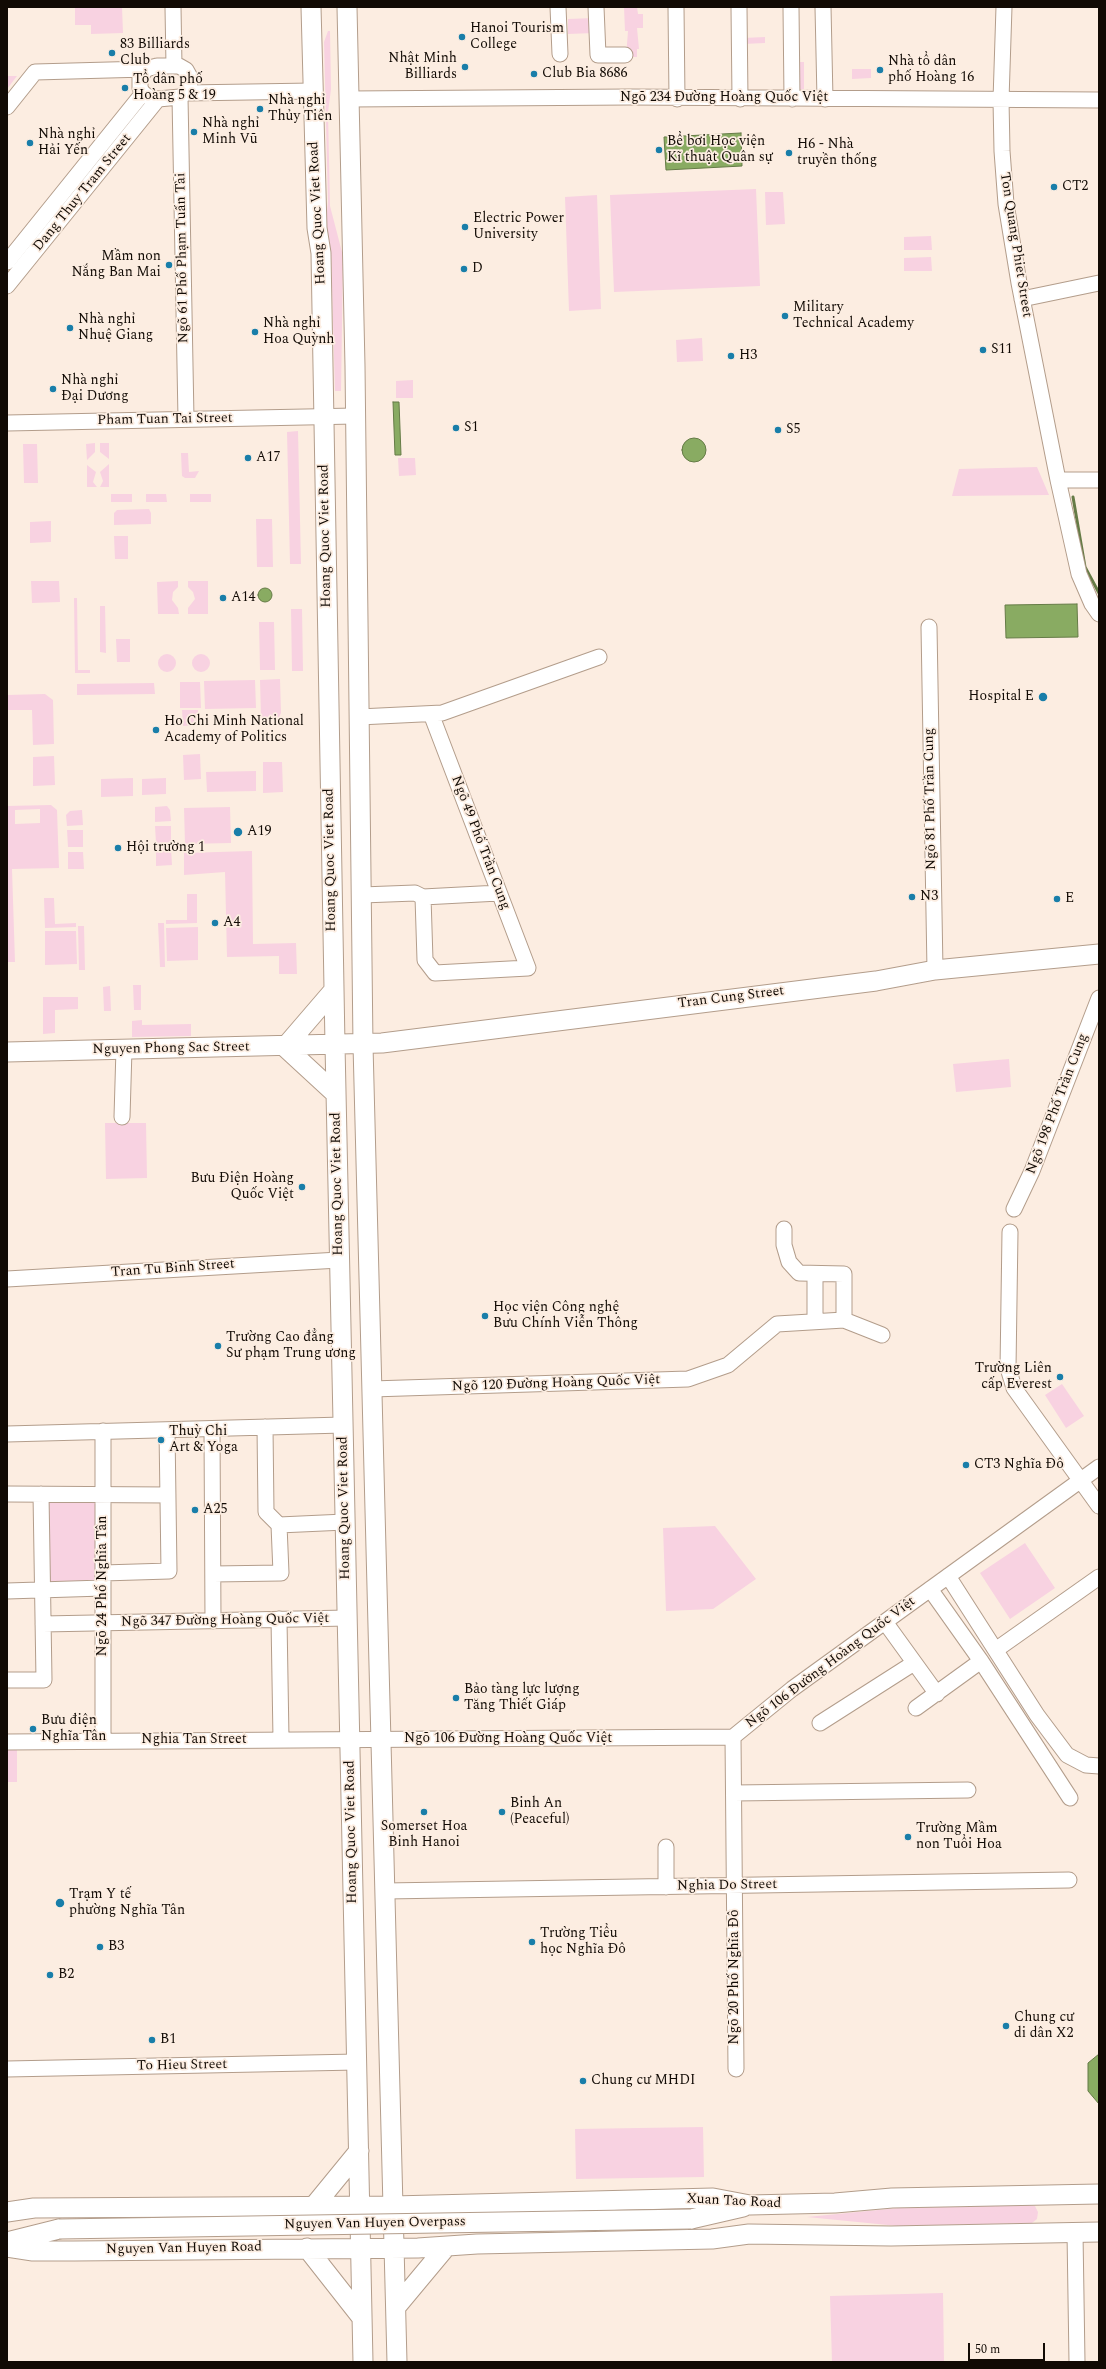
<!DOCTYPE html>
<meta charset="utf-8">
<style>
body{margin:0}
#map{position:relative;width:1106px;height:2369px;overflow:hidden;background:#fcede1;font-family:Spectral,serif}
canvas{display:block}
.frame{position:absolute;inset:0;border:8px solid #110a04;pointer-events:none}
.scale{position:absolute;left:968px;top:2343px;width:77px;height:18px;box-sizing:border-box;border:2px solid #110a04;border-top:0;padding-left:5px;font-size:12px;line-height:14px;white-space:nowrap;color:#110a04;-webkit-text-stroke:3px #fcede1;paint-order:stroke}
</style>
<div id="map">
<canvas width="1106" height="2369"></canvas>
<div class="frame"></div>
<div class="scale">50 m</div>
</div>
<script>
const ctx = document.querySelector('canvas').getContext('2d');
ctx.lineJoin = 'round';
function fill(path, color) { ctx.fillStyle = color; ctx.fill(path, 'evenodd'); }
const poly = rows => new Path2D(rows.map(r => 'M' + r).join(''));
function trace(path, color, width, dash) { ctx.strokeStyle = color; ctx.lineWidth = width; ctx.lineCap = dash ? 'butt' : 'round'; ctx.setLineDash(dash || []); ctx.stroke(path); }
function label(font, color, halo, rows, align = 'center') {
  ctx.font = font + ' Spectral,serif'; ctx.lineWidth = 3.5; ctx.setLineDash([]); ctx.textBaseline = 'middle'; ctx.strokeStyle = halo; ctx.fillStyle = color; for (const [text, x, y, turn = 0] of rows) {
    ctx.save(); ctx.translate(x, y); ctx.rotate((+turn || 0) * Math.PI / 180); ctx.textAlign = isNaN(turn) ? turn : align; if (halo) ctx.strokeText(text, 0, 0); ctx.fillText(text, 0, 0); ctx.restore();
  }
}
const green = poly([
 [75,7,122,7,123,33,91,34,91,25,75,25],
 [624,7,637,7,638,14,643,14,643,28,637,28,639,49,637,49,637,57,626,57,628,31,625,31],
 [594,18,594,33,568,34,568,19],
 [328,31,330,31,331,89,328,112,330,206,343,256,341,391,335,391,331,252,326,222,328,201,324,42],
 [765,37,765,43,743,44,743,38],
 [796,62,804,62,804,93,797,93],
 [852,69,871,69,871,78,852,79],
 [7,76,17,76,7,89],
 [756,189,760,286,614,292,610,195],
 [765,192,783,192,785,224,766,225],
 [597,195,601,309,569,311,565,197],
 [931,236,932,250,904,250,904,237],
 [931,257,932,271,904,271,904,258],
 [702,338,703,361,677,362,676,340],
 [413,380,413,398,396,398,396,381],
 [298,431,301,564,290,564,287,432],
 [95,443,95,452,87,460,86,444],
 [100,443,109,443,109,459,100,452],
 [23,444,37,444,38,483,24,483],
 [181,453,188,453,189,472,199,471,195,478,185,478,182,476],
 [398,458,415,458,416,475,399,476],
 [109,464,109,487,100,487,103,481,100,472],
 [87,465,96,472,93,482,97,487,87,487],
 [1037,467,1049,495,952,496,959,469],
 [111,494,132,494,132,502,111,502],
 [146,494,166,494,167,502,146,502],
 [190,494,211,494,211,502,190,502],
 [149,509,151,513,151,524,114,525,114,513,117,510],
 [256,519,272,519,273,567,257,567],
 [51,521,51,542,30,543,30,522],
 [114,536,128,536,128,559,115,559],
 [31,581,59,581,60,602,32,603],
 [178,581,178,587,173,592,172,600,178,608,179,614,158,614,157,582],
 [188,581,208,581,208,614,188,614,188,608,195,599,193,592,188,587],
 [74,598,77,598,78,670,90,670,90,673,75,673],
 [100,606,105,606,106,653,100,652],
 [291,609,302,609,303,671,292,671],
 [259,622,274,622,275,670,260,670],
 [116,639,130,639,130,662,117,662],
 '158 663a9 9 0 1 1 18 0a9 9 0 1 1-18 0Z',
 '192 663a9 9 0 1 1 18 0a9 9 0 1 1-18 0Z',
 [280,679,281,713,279,717,261,717,260,680],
 [255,680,256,708,205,709,204,681],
 [180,682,200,682,201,708,180,708],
 [154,683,155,694,77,695,77,684],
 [45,694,53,700,54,744,33,745,32,710,7,710,7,695],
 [182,710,198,710,198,725,183,726],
 [200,754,201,779,184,780,183,755],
 [54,756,55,785,33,786,33,757],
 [263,762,282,762,283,792,263,793],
 [256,771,256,791,207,792,206,772],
 [133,778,133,796,101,797,101,779],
 [166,778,166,794,142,795,142,779],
 [51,805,57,810,59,868,12,869,15,962,7,962,7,806],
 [40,809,40,823,15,824,15,810],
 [167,806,170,810,171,821,155,822,155,807],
 [230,807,231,843,185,844,184,808],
 [82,810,83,825,67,826,66,815,70,811],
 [155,826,171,826,171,843,156,843],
 [67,830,83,830,83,847,68,847],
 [156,848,171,848,172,865,156,866],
 [252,851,253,944,296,943,297,974,279,974,279,956,227,957,225,872,184,875,184,853],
 [68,852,83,852,84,869,68,869],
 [187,894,197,894,197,923,166,924,166,920,187,920],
 [44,898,54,898,55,924,76,923,76,927,45,928],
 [158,923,164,923,165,967,160,967],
 [78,926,84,926,85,970,79,970],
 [198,927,198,960,167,961,166,928],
 [45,931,76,931,77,964,45,965],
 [133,985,141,985,141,1010,134,1010],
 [110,986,111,1011,104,1011,103,987],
 [43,997,78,997,78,1009,55,1010,55,1033,43,1034],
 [142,1020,142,1025,191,1024,191,1036,132,1037,132,1021],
 [1009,1059,1011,1087,956,1092,953,1064],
 [105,1123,146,1123,147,1178,106,1179],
 [1062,1384,1084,1416,1066,1428,1045,1395],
 [46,1499,96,1499,97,1583,47,1583],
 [715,1526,756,1579,713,1609,666,1611,663,1528],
 [1025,1543,1055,1588,1010,1619,980,1573],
 [7,1749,17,1749,17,1782,7,1782],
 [703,2127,704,2177,576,2179,575,2129],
 [1022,2204,1035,2206,1038,2212,1037,2219,1032,2223,898,2226,807,2217,898,2208],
 [943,2293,944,2362,832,2362,830,2296]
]);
const water = poly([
 [741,133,742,166,666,170,664,137,741,133],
 [393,402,399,402,401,455,395,455,393,402],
 '682 450a12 12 0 1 1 24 0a12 12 0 1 1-24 0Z',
 '258 595a7 7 0 1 1 14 0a7 7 0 1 1-14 0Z',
 [1077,604,1078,637,1006,638,1005,605,1077,604],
 [1099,2054,1099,2104,1088,2091,1088,2063,1099,2054]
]);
const stream = poly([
 [1073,497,1085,567,1099,593]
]);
const minor = poly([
 [173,7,174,66],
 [558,7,560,54],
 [596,7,598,55,625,55],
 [676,7,677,99],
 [739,7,740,99],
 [791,7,792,99],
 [823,7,825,99],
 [1004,7,1001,100,1002,151,1006,204,1019,283,1058,480,1079,574,1092,604,1099,614],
 [157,66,179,66,186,70,191,79,186,93,180,97,158,99,150,98,143,93,140,88,140,78,146,69,157,66],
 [186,93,313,91],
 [180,97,186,419],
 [349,99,630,97,1099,100],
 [7,107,35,72,146,69],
 [7,262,143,93],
 [7,286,158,99],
 [1022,299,1099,283],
 [7,423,355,416],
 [1058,480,1099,480],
 [929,627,935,970],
 [359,717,442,713,599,657],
 [362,895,415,893,423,897,499,893],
 [423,897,425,960,435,973,528,968,433,719],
 [122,1117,124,1049],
 [1014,1209,1032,1171,1099,998],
 [784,1229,784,1245,789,1262,799,1273,844,1274,844,1320],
 [1010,1232,1008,1368,1014,1388,1099,1506],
 [815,1275,815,1321],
 [7,1279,339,1260],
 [372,1389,688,1379,728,1365,777,1324,844,1320,882,1335],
 [212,1429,213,1621],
 [103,1431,103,1740],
 [7,1434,343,1425],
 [7,1494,168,1495],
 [279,1525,345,1522],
 [103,1573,169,1571,167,1430],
 [213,1574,281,1573,279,1525,266,1512,265,1427],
 [948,1576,1037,1715,1067,1755,1086,1765,1099,1766],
 [930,1589,981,1661],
 [7,1591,103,1588],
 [279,1619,281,1739],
 [885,1622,937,1694],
 [43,1624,348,1618],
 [997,1649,1099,1577],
 [7,1680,44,1680,41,1494],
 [916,1708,981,1661,1070,1798],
 [820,1723,914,1663],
 [733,1737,736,2069],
 [7,1742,733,1737,792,1689,1099,1467],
 [734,1793,968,1790],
 [666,1847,666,1887],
 [385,1891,1069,1880],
 [7,2069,357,2062],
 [1075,2233,1077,2362]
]);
const major = poly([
 [311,7,317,228,321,253,335,1045,363,2362],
 [347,7,355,366,363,1045,397,2362],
 [285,1047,334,990],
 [285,1047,336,1094],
 [7,1052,382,1043,876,981,935,970,1099,954],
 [314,2206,359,2151],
 [7,2212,34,2208,393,2206,713,2198,750,2205,835,2203,892,2198,1099,2194],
 [691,2219,743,2207],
 [7,2242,59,2229],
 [7,2247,33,2251,74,2251,418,2248,477,2244,712,2239,749,2234,891,2236,1099,2232],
 [307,2248,362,2318],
 [396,2307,446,2247]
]);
const majorBridge = poly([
 [59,2229,691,2219]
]);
const markers = [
 [462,37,4,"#197ea9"],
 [112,53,4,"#197ea9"],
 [465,67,4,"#197ea9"],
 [880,70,4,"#197ea9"],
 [534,74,4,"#197ea9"],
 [125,88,4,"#197ea9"],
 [260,109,4,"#197ea9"],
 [194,132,4,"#197ea9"],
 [30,143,4,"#197ea9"],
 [659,150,4,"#197ea9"],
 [789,153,4,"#197ea9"],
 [1054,187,4,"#197ea9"],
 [465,227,4,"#197ea9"],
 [169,265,4,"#197ea9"],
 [464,269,4,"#197ea9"],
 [785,316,4,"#197ea9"],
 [70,328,4,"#197ea9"],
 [255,332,4,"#197ea9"],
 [983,350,4,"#197ea9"],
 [731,356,4,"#197ea9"],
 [53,389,4,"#197ea9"],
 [456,428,4,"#197ea9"],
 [778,430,4,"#197ea9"],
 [248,458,4,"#197ea9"],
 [223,598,4,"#197ea9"],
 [1043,697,5,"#197ea9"],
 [156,730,4,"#197ea9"],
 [238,832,5,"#197ea9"],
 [118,848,4,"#197ea9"],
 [912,897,4,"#197ea9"],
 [1057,899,4,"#197ea9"],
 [215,923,4,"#197ea9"],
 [302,1187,4,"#197ea9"],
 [485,1316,4,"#197ea9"],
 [218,1346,4,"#197ea9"],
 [1060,1377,4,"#197ea9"],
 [161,1440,4,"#197ea9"],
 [966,1465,4,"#197ea9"],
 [195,1510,4,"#197ea9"],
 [456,1698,4,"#197ea9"],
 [33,1729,4,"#197ea9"],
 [424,1812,4,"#197ea9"],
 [502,1812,4,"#197ea9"],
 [908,1837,4,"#197ea9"],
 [60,1903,5,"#197ea9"],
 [532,1942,4,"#197ea9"],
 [100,1947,4,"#197ea9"],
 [50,1975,4,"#197ea9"],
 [1006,2026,4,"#197ea9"],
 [152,2040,4,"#197ea9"],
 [583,2081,4,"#197ea9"]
];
const poiNames = [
 ["Hanoi Tourism",470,29],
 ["College",470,45],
 ["83 Billiards",120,45],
 ["Club",120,61],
 ["Nhật Minh",457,59,"right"],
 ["Billiards",457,75,"right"],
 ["Nhà tổ dân",888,62],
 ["phố Hoàng 16",888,78],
 ["Club Bia 8686",542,74],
 ["Tổ dân phố",133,80],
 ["Hoàng 5 & 19",133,96],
 ["Nhà nghỉ",268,101],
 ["Thủy Tiên",268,117],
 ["Nhà nghỉ",202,124],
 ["Minh Vũ",202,140],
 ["Nhà nghỉ",38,135],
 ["Hải Yến",38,151],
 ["Bể bơi Học viện",667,142],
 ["Kĩ thuật Quân sự",667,158],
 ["H6 - Nhà",797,145],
 ["truyền thống",797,161],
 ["CT2",1062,187],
 ["Electric Power",473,219],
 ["University",473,235],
 ["Mầm non",161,257,"right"],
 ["Nắng Ban Mai",161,273,"right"],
 ["D",472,269],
 ["Military",793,308],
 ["Technical Academy",793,324],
 ["Nhà nghỉ",78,320],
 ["Nhuệ Giang",78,336],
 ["Nhà nghỉ",263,324],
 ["Hoa Quỳnh",263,340],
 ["S11",991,350],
 ["H3",739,356],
 ["Nhà nghỉ",61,381],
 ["Đại Dương",61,397],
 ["S1",464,428],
 ["S5",786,430],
 ["A17",256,458],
 ["A14",231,598],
 ["Hospital E",1034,697,"right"],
 ["Ho Chi Minh National",164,722],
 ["Academy of Politics",164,738],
 ["A19",247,832],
 ["Hội trường 1",126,848],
 ["N3",920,897],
 ["E",1065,899],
 ["A4",223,923],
 ["Bưu Điện Hoàng",294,1179,"right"],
 ["Quốc Việt",294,1195,"right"],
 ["Học viện Công nghệ",493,1308],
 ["Bưu Chính Viễn Thông",493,1324],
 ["Trường Cao đẳng",226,1338],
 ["Sư phạm Trung ương",226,1354],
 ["Trường Liên",1052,1369,"right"],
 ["cấp Everest",1052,1385,"right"],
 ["Thuỳ Chi",169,1432],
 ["Art & Yoga",169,1448],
 ["CT3 Nghĩa Đô",974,1465],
 ["A25",203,1510],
 ["Bảo tàng lực lượng",464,1690],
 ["Tăng Thiết Giáp",464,1706],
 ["Bưu điện",41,1721],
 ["Nghĩa Tân",41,1737],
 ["Binh An",510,1804],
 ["(Peaceful)",510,1820],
 ["Somerset Hoa",424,1827,"center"],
 ["Binh Hanoi",424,1843,"center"],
 ["Trường Mầm",916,1829],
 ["non Tuổi Hoa",916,1845],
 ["Trạm Y tế",69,1895],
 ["phường Nghĩa Tân",69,1911],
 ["Trường Tiểu",540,1934],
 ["học Nghĩa Đô",540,1950],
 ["B3",108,1947],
 ["B2",58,1975],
 ["Chung cư",1014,2018],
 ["di dân X2",1014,2034],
 ["B1",160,2040],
 ["Chung cư MHDI",591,2081]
];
const streetNames = [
 ["Ngõ 234 Đường Hoàng Quốc Việt",724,98],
 ["Dang Thuy Tram Street",83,193,-51],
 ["Hoang Quoc Viet Road",318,213,-93],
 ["Ton Quang Phiet Street",1015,245,81],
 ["Ngõ 61 Phố Phạm Tuấn Tài",183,258,-91],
 ["Pham Tuan Tai Street",165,420,-1],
 ["Hoang Quoc Viet Road",326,536,-91],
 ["Ngõ 81 Phố Trần Cung",931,799,-91],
 ["Ngõ 49 Phố Trần Cung",480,843,69],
 ["Hoang Quoc Viet Road",331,860,-91],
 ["Tran Cung Street",731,998,-7],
 ["Nguyen Phong Sac Street",171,1049,-1],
 ["Ngõ 198 Phố Trần Cung",1058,1104,-69],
 ["Hoang Quoc Viet Road",338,1184,-91],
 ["Tran Tu Binh Street",173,1269,-4],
 ["Ngõ 120 Đường Hoàng Quốc Việt",556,1384,-2],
 ["Hoang Quoc Viet Road",345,1508,-91],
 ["Ngõ 24 Phố Nghĩa Tân",103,1586,-90],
 ["Ngõ 347 Đường Hoàng Quốc Việt",225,1621,-1],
 ["Ngõ 106 Đường Hoàng Quốc Việt",831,1663,-37],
 ["Ngõ 106 Đường Hoàng Quốc Việt",508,1739],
 ["Nghia Tan Street",194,1740],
 ["Hoang Quoc Viet Road",352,1832,-91],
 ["Nghia Do Street",727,1886,-1],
 ["Ngõ 20 Phố Nghĩa Đô",735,1977,-90],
 ["To Hieu Street",182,2066,-1],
 ["Xuan Tao Road",734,2202,3],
 ["Nguyen Van Huyen Overpass",375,2224,-1],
 ["Nguyen Van Huyen Road",184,2249,-1]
];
fill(green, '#f8d2e1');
fill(water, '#89ab62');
trace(water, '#657b46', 1);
trace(stream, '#657b46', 3);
trace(minor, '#b39d8b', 17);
trace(major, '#b39d8b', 21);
trace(minor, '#fff', 15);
trace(major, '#fff', 19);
trace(majorBridge, '#b39d8b', 21, []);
trace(majorBridge, '#fff', 19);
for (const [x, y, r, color] of markers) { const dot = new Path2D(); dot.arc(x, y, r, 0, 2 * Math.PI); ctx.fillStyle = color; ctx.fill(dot); trace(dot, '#fcede1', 1.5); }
label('14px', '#110a04', '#fcede1', poiNames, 'left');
label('14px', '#110a04', '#fcede1', streetNames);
</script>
